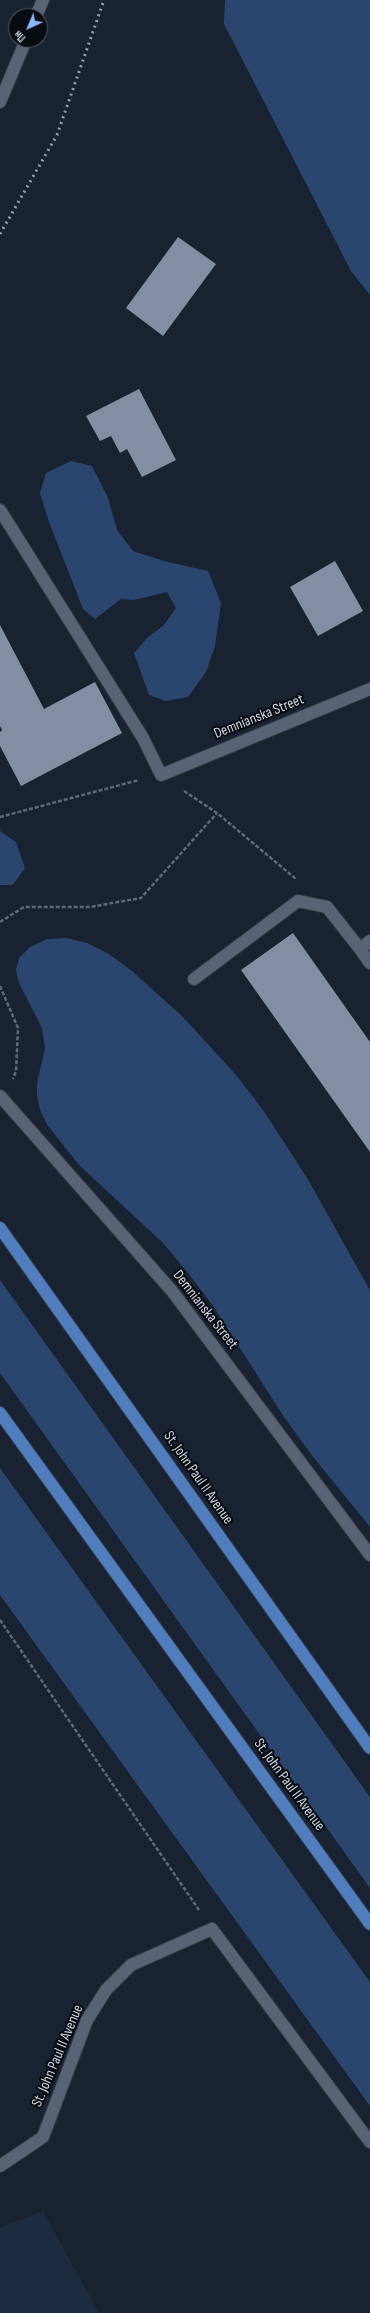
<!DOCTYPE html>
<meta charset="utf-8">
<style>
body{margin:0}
#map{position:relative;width:370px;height:2313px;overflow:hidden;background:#182231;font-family:"Sofia Sans Condensed",sans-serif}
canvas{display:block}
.north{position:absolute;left:8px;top:8px;width:40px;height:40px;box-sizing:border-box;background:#070b12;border:1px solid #565b63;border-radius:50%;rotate:224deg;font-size:11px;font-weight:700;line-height:16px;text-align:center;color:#ccd3dd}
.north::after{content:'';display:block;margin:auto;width:14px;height:18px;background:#8bbafc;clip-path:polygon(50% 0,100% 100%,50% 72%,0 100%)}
</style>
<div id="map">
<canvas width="370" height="2313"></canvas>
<div class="north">Пн</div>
</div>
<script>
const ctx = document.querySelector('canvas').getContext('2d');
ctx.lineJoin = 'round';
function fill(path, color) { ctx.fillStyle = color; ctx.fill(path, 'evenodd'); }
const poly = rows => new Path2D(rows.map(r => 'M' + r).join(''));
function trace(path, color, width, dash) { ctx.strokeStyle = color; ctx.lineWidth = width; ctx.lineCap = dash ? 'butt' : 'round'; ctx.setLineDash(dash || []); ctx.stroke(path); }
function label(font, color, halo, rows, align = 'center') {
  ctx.font = font + ' "Sofia Sans Condensed",sans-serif'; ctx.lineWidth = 4; ctx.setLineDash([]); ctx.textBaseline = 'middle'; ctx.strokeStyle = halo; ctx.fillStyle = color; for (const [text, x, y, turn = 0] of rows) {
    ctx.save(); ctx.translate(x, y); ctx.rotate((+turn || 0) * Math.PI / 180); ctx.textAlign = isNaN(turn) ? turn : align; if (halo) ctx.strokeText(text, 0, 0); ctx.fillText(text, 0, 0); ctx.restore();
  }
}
const built = poly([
 [43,2211,99,2313,0,2313,0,2228]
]);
const green = poly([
 [225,0,370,0,370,295,351,271,224,24],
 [71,461,92,466,108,498,117,530,133,551,164,561,208,571,221,603,215,646,206,672,188,697,166,701,149,695,134,653,148,637,164,625,176,608,167,592,134,600,121,599,95,619,83,609,49,522,40,493,46,473],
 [0,831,16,842,25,868,13,885,0,885],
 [67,938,87,943,109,954,132,971,183,1017,237,1076,263,1110,309,1181,367,1285,370,1290,370,1527,314,1458,284,1417,213,1306,189,1274,163,1243,79,1165,48,1126,40,1110,37,1096,37,1083,45,1048,42,1028,19,983,16,970,19,958,30,947,47,939],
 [0,1280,370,1797,370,1888,0,1373],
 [0,1468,370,1982,370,2106,0,1595]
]);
const building = poly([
 [178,237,216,264,163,336,126,308],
 [139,389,176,460,142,477,127,449,120,453,111,436,100,441,86,416],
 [335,561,363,611,318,636,290,587],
 [0,625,44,709,95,682,122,733,21,786,0,746,0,732,2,730,0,726],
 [293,933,370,1042,370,1152,241,970]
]);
const path = poly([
 [184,791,217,813,296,879],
 [0,817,139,780],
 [0,922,24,907,90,907,141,898,217,813],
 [0,986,18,1028,16,1071,13,1079],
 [0,1620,199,1910]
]);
const minor = poly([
 [36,16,43,0],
 [0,102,26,40],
 [0,510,143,738,161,775,370,689],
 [370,941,360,949,370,963],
 [194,979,298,901,327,907,360,949],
 [0,1096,172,1291,370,1555],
 [0,2166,43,2137,87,2020,106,1990,131,1965,212,1929,370,2142]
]);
const major = poly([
 [0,1228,370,1748],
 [0,1413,370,1924]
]);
const rail = poly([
 [0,234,57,135,104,0]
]);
const streetNames = [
 ["Demnianska Street",259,717,-22],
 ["Demnianska Street",205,1310,52],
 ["St. John Paul II Avenue",198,1478,55],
 ["St. John Paul II Avenue",289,1785,54],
 ["St. John Paul II Avenue",58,2056,-67]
];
fill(built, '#1d2b3f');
fill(green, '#2a466f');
fill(building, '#828fa2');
trace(minor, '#343b47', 14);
trace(major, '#343b47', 14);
trace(path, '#606976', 2.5, [4, 2]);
trace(minor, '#586476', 12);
trace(major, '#507dbd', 12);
trace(rail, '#959da8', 3, [2, 4]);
label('15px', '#ccd3dd', '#070b12', streetNames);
</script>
